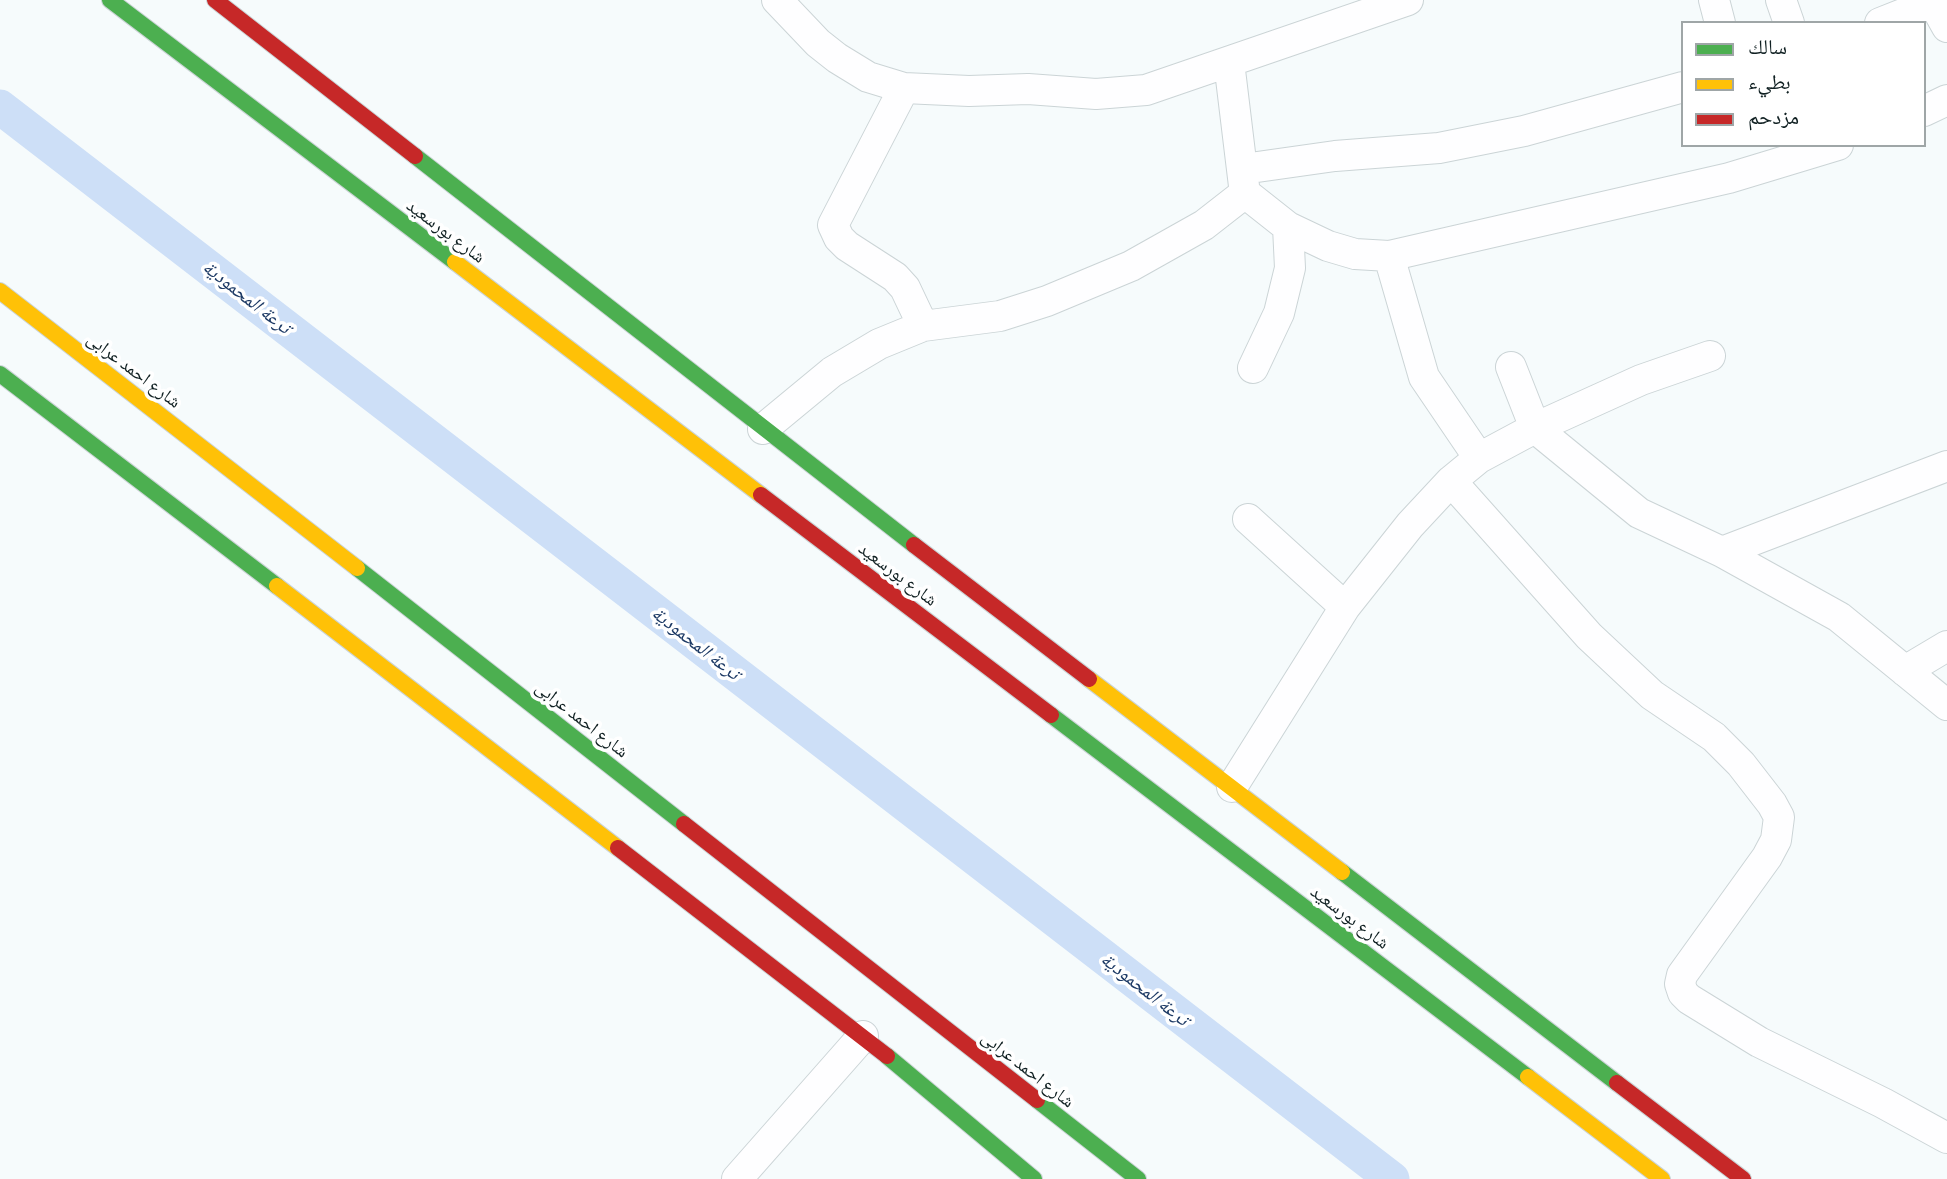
<!DOCTYPE html>
<meta charset="utf-8">
<style>
body{margin:0}
#map{position:relative;width:1947px;height:1179px;overflow:hidden;background:#f6fbfc;font-family:Ubuntu,"Noto Naskh Arabic",sans-serif}
canvas{display:block}
.legend{position:absolute;left:1681px;top:21px;width:245px;height:126px;box-sizing:border-box;background:#fff;border:2px solid #9fa6a7;margin:0;padding:9px 12px;list-style:none;font-size:21px;color:#102022}
.legend li{display:flex;align-items:center;gap:14px;height:35px}
.legend b{width:35px;border:2px solid #9fa6a7}
</style>
<div id="map">
<canvas width="1947" height="1179"></canvas>
<ul class="legend">
<li><b style="height:9px;background:#4caf50"></b>سالك</li>
<li><b style="height:9px;background:#ffc107"></b>بطيء</li>
<li><b style="height:9px;background:#c62828"></b>مزدحم</li>
</ul>
</div>
<script>
const ctx = document.querySelector('canvas').getContext('2d');
ctx.lineJoin = 'round';
const poly = rows => new Path2D(rows.map(r => 'M' + r).join(''));
function trace(path, color, width, dash) { ctx.strokeStyle = color; ctx.lineWidth = width; ctx.lineCap = dash ? 'butt' : 'round'; ctx.setLineDash(dash || []); ctx.stroke(path); }
function label(font, color, halo, rows, align = 'center') {
  ctx.font = font + ' Ubuntu,"Noto Naskh Arabic",sans-serif'; ctx.lineWidth = 7; ctx.setLineDash([]); ctx.textBaseline = 'middle'; ctx.strokeStyle = halo; ctx.fillStyle = color; for (const [text, x, y, turn = 0] of rows) {
    ctx.save(); ctx.translate(x, y); ctx.rotate((+turn || 0) * Math.PI / 180); ctx.textAlign = isNaN(turn) ? turn : align; if (halo) ctx.strokeText(text, 0, 0); ctx.fillText(text, 0, 0); ctx.restore();
  }
}
const canal = poly([
 [0,107,1392,1179]
]);
const street = poly([
 [777,0,818,43,837,58,868,77,904,88,969,91,1028,89,1096,94,1146,90,1408,0],
 [1714,0,1720,23],
 [1781,0,1789,23],
 [1880,23,1933,2,1947,27],
 [1229,62,1244,186],
 [904,88,833,225,839,238,847,246,895,277,905,288,923,326],
 [1924,111,1947,100],
 [1243,169,1335,156,1439,148,1524,131,1683,87],
 [1389,256,1424,377,1479,458],
 [1511,367,1535,428,1639,513,1722,552,1839,617,1947,705],
 [1253,368,1279,313,1290,268,1288,227],
 [763,429,832,372,879,344,923,326,1000,316,1047,301,1131,266,1204,225,1245,193,1288,227,1328,246,1355,254,1389,256,1729,178,1838,145],
 [1451,481,1589,636,1652,695,1714,737,1741,764,1772,804,1779,817,1776,840,1767,857,1682,975,1680,984,1683,993,1689,999,1759,1042,1883,1103,1947,1138],
 [1248,519,1345,607],
 [1722,552,1947,466],
 [1905,671,1947,646],
 [1232,787,1345,607,1410,525,1451,481,1479,458,1535,428,1641,380,1710,356],
 [737,1179,863,1036]
]);
const fast = poly([
 [110,0,455,262],
 [415,156,914,545],
 [0,374,277,586],
 [357,568,684,824],
 [1051,715,1528,1077],
 [1342,872,1617,1083],
 [887,1056,1034,1179],
 [1037,1100,1138,1179]
]);
const slow = poly([
 [455,262,761,495],
 [0,291,357,568],
 [277,586,618,848],
 [1089,679,1342,872],
 [1528,1077,1662,1179]
]);
const jam = poly([
 [215,0,415,156],
 [761,495,1051,715],
 [914,545,1089,679],
 [684,824,1037,1100],
 [618,848,887,1056],
 [1617,1083,1743,1179]
]);
const streetNames = [
 ["شارع بورسعيد",446,231,37],
 ["شارع احمد عرابى",134,370,37],
 ["شارع بورسعيد",898,574,37],
 ["شارع احمد عرابى",582,719,38],
 ["شارع بورسعيد",1350,917,37],
 ["شارع احمد عرابى",1028,1069,38]
];
const waterNames = [
 ["ترعة المحمودية",247,297,38],
 ["ترعة المحمودية",696,643,38],
 ["ترعة المحمودية",1145,989,38]
];
trace(canal, '#cddff7', 35);
trace(street, '#cbd4d6', 32);
trace(fast, '#cbd4d6', 18);
trace(slow, '#cbd4d6', 18);
trace(jam, '#cbd4d6', 18);
trace(street, '#fefeff', 30);
trace(fast, '#4caf50', 16);
trace(slow, '#ffc107', 16);
trace(jam, '#c62828', 16);
label('18px', '#102022', '#fff', streetNames);
label('italic 19px', '#1d3a65', '#fff', waterNames);
</script>
